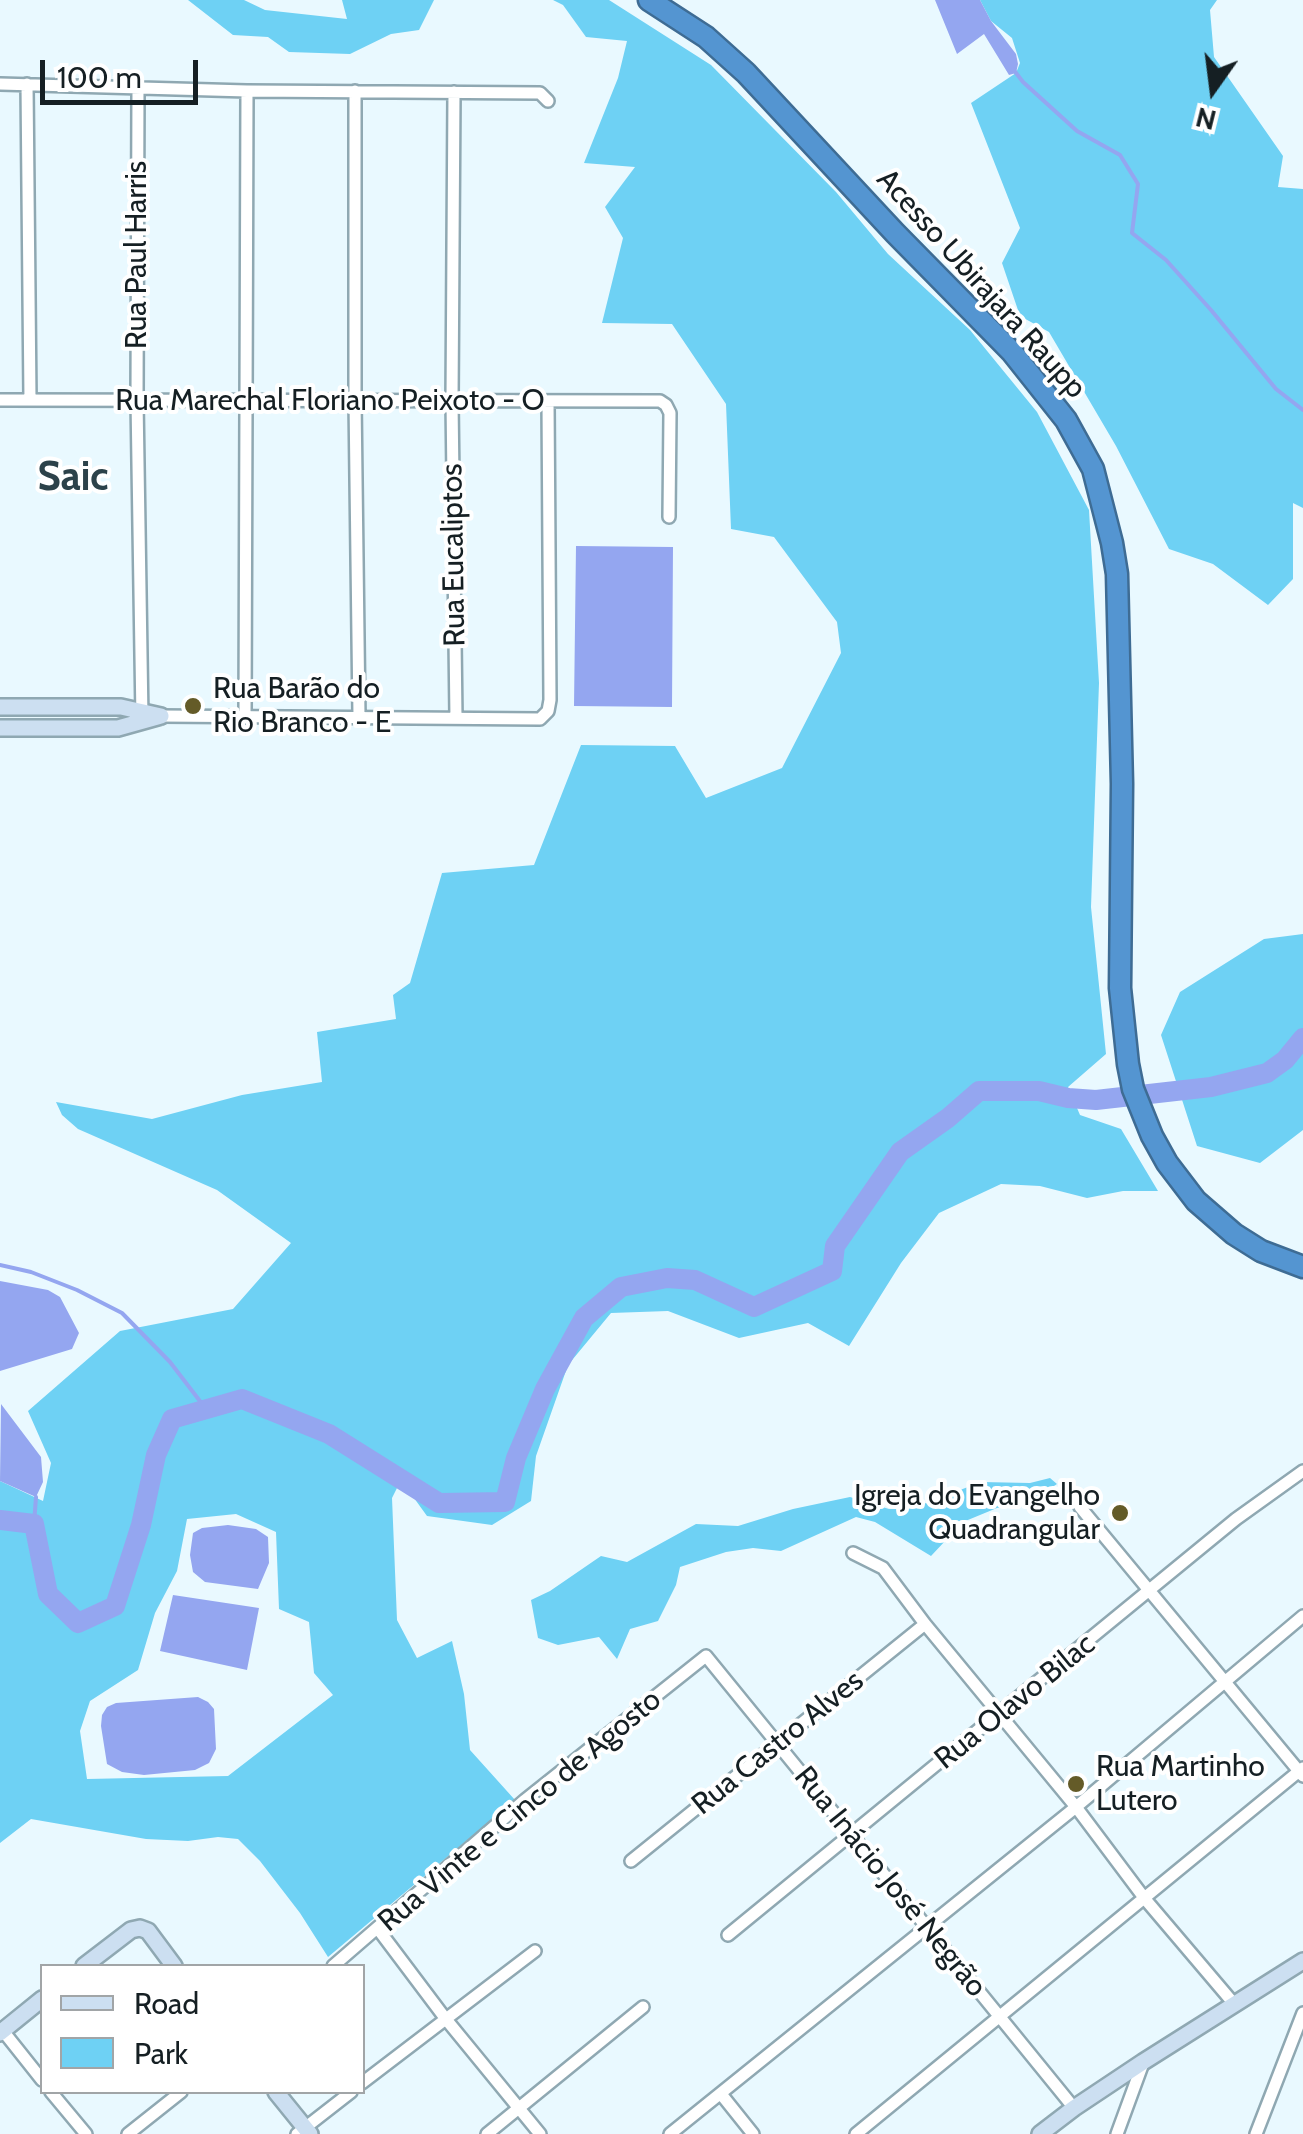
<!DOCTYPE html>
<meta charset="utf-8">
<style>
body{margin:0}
#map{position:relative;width:1303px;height:2134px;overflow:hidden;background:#e9f9ff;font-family:Cabin,sans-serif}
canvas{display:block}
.legend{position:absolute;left:40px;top:1964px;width:325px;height:130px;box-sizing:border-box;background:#fff;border:2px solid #a1a5a7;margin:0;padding:12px 18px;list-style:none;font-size:30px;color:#151f23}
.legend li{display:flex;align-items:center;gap:20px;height:50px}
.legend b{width:50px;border:2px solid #a1a5a7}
.north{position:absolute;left:1163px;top:40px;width:100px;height:100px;-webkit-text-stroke:8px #fff;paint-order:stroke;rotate:194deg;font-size:28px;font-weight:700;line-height:40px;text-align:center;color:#151f23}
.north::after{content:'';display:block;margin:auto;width:35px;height:45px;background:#151f23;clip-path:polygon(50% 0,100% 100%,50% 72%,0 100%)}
.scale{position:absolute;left:40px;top:60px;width:158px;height:45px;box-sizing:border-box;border:5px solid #151f23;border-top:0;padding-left:12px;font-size:30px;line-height:35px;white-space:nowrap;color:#151f23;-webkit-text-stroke:8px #fff;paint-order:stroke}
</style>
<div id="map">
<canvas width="1303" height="2134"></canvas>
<ul class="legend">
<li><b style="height:12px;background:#ccdff1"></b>Road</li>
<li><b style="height:28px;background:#6ed1f4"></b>Park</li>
</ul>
<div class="north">N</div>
<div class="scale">100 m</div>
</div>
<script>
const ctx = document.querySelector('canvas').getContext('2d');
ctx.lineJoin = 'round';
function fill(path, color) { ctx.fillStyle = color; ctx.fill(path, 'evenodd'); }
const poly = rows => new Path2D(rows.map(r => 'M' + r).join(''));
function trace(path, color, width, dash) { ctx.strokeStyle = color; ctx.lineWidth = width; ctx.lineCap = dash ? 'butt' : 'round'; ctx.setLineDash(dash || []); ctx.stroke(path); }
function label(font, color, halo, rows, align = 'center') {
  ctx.font = font + ' Cabin,sans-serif'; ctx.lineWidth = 8; ctx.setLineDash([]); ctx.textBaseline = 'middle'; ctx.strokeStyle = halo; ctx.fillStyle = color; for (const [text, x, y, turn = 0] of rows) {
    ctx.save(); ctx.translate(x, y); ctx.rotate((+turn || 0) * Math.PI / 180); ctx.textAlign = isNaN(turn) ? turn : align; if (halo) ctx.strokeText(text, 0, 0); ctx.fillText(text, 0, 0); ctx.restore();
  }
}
const green = poly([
 [188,0,244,0,265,10,347,19,342,0,434,0,419,30,391,34,350,54,289,52,268,37,233,35],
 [553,0,609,0,711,65,836,192,888,254,970,330,1037,412,1089,510,1099,683,1091,907,1106,1054,1068,1087,1080,1115,1121,1129,1158,1191,1123,1191,1087,1198,1040,1186,1001,1184,939,1213,901,1263,849,1346,808,1323,739,1338,668,1311,611,1313,568,1365,536,1456,531,1501,492,1525,427,1516,401,1480,392,1498,397,1620,417,1658,452,1641,464,1694,470,1750,515,1800,328,1957,300,1913,260,1861,238,1839,218,1837,188,1841,146,1839,31,1819,0,1843,0,1481,43,1501,51,1463,28,1411,120,1331,233,1309,291,1243,217,1190,78,1129,62,1115,56,1102,152,1119,242,1095,322,1082,317,1032,396,1019,393,995,410,983,442,873,534,865,581,745,675,746,706,798,782,768,841,653,837,622,774,537,731,529,726,404,672,324,602,323,623,238,605,207,635,167,584,163,618,78,627,41,586,37,563,5],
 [236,1514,276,1532,279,1609,309,1622,314,1673,333,1695,228,1776,87,1779,80,1731,90,1701,138,1670,155,1613,177,1571,187,1519],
 [980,0,1217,0,1210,10,1214,57,1283,156,1278,187,1303,189,1303,508,1293,503,1293,579,1268,605,1213,564,1169,549,1116,446,1049,332,1020,316,1002,263,1020,228,971,103,1016,73,1020,63,1012,38,991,21],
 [1303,934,1303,1130,1260,1163,1197,1146,1161,1035,1180,992,1264,939],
 [1050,1478,1057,1484,1028,1503,997,1508,963,1522,931,1556,875,1522,856,1517,781,1551,753,1548,726,1552,680,1567,676,1585,658,1621,630,1629,617,1659,599,1637,558,1645,538,1638,531,1600,550,1591,601,1556,627,1562,696,1524,738,1526,793,1509,850,1497,889,1509,926,1503,981,1482,1030,1483]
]);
const water = poly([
 [935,0,980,0,991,21,1016,54,1018,64,1016,73,1009,75,984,34,957,54],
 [576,546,673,547,672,707,574,706],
 [0,1281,48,1290,60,1297,79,1333,72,1349,0,1371],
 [1,1404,41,1457,43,1482,36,1497,0,1481],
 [228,1525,256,1529,268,1537,269,1563,258,1589,205,1582,193,1572,190,1555,193,1533,202,1528],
 [173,1595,259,1608,247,1670,160,1651],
 [198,1697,208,1702,214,1709,216,1749,209,1763,195,1770,144,1775,122,1772,107,1764,101,1726,102,1715,107,1707,116,1703]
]);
const stream = poly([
 [1013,69,1023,82,1077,131,1120,155,1138,184,1132,233,1166,260,1211,310,1276,389,1303,410],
 [0,1265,31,1272,77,1290,122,1313,170,1362,206,1409],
 [34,1524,36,1497]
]);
const river = poly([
 [0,1520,34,1524,48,1594,78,1623,115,1606,141,1525,156,1455,172,1419,242,1399,329,1434,439,1503,505,1502,516,1458,545,1389,584,1318,621,1287,667,1278,695,1280,754,1307,832,1271,835,1246,900,1152,948,1118,979,1091,1039,1091,1068,1098,1096,1100,1211,1087,1267,1073,1285,1060,1303,1038]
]);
const street = poly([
 [0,84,247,91,540,93,548,101],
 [27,84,30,400],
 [138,87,137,400,142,719],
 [355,91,355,400,359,716],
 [454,92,452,401,456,718],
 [0,400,660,401,666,405,670,413,669,517],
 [161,716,540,719,548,711,550,700,548,401],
 [245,716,247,91],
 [1080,1507,1303,1776],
 [853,1553,883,1568,925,1624,1076,1807,1145,1899,1235,2005],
 [631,1861,925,1624],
 [378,1929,445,2018,540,2134],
 [728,1935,1236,1519,1303,1471],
 [333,1966,525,1800,706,1656,1074,2108],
 [3,2031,42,2080],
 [362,2083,535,1951],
 [51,2092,86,2134],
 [721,2094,753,2134],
 [128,2134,181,2092],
 [297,2134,351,2092],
 [487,2134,643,2007],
 [670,2134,1076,1807,1303,1616],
 [856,2134,1303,1768],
 [1117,2134,1143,2063],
 [1256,2134,1303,2013]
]);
const secondary = poly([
 [0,707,121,707,161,716],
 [0,728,118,728,161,716],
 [84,1966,131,1930,140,1928,148,1931,174,1966],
 [0,2033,42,1999],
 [276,2092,310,2134],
 [1040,2134,1074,2108,1143,2062,1303,1961]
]);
const highway = poly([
 [649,0,706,37,746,73,895,233,1012,352,1066,420,1093,469,1112,543,1117,574,1122,784,1120,988,1128,1064,1133,1089,1152,1136,1167,1163,1196,1201,1234,1234,1261,1251,1303,1267]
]);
const markers = [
 [193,706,10,"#645b28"],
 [1120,1513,10,"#645b28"],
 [1076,1784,10,"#645b28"]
];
const streetNames = [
 ["Rua Paul Harris",137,255,-90],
 ["Acesso Ubirajara Raupp",981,284,48],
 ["Rua Marechal Floriano Peixoto - O",330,401],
 ["Rua Eucaliptos",454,555,-91],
 ["Rua Olavo Bilac",1015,1702,-39],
 ["Rua Castro Alves",778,1743,-39],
 ["Rua Vinte e Cinco de Agosto",520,1811,-40],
 ["Rua Inácio José Negrão",890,1882,51]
];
const poiNames = [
 ["Rua Barão do",213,689],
 ["Rio Branco - E",213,723],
 ["Igreja do Evangelho",1100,1496,"right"],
 ["Quadrangular",1100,1530,"right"],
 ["Rua Martinho",1096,1767],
 ["Lutero",1096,1801]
];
const districtNames = [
 ["Saic",73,478]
];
fill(green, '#6ed1f4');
fill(water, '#94a6f0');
trace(stream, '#94a6f0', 4);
trace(river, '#94a6f0', 20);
trace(street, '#8fa8b2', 16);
trace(secondary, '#8fa8b2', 20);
trace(highway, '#3e6c94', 25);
trace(street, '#fff', 11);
trace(secondary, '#ccdff1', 15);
trace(highway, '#5495d1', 20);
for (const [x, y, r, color] of markers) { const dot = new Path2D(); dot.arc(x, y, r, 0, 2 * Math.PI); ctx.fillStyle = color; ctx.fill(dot); trace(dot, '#fff', 4); }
label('30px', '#151f23', '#fff', streetNames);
label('30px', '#151f23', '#fff', poiNames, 'left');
label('bold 40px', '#2c424a', '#fff', districtNames);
</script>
